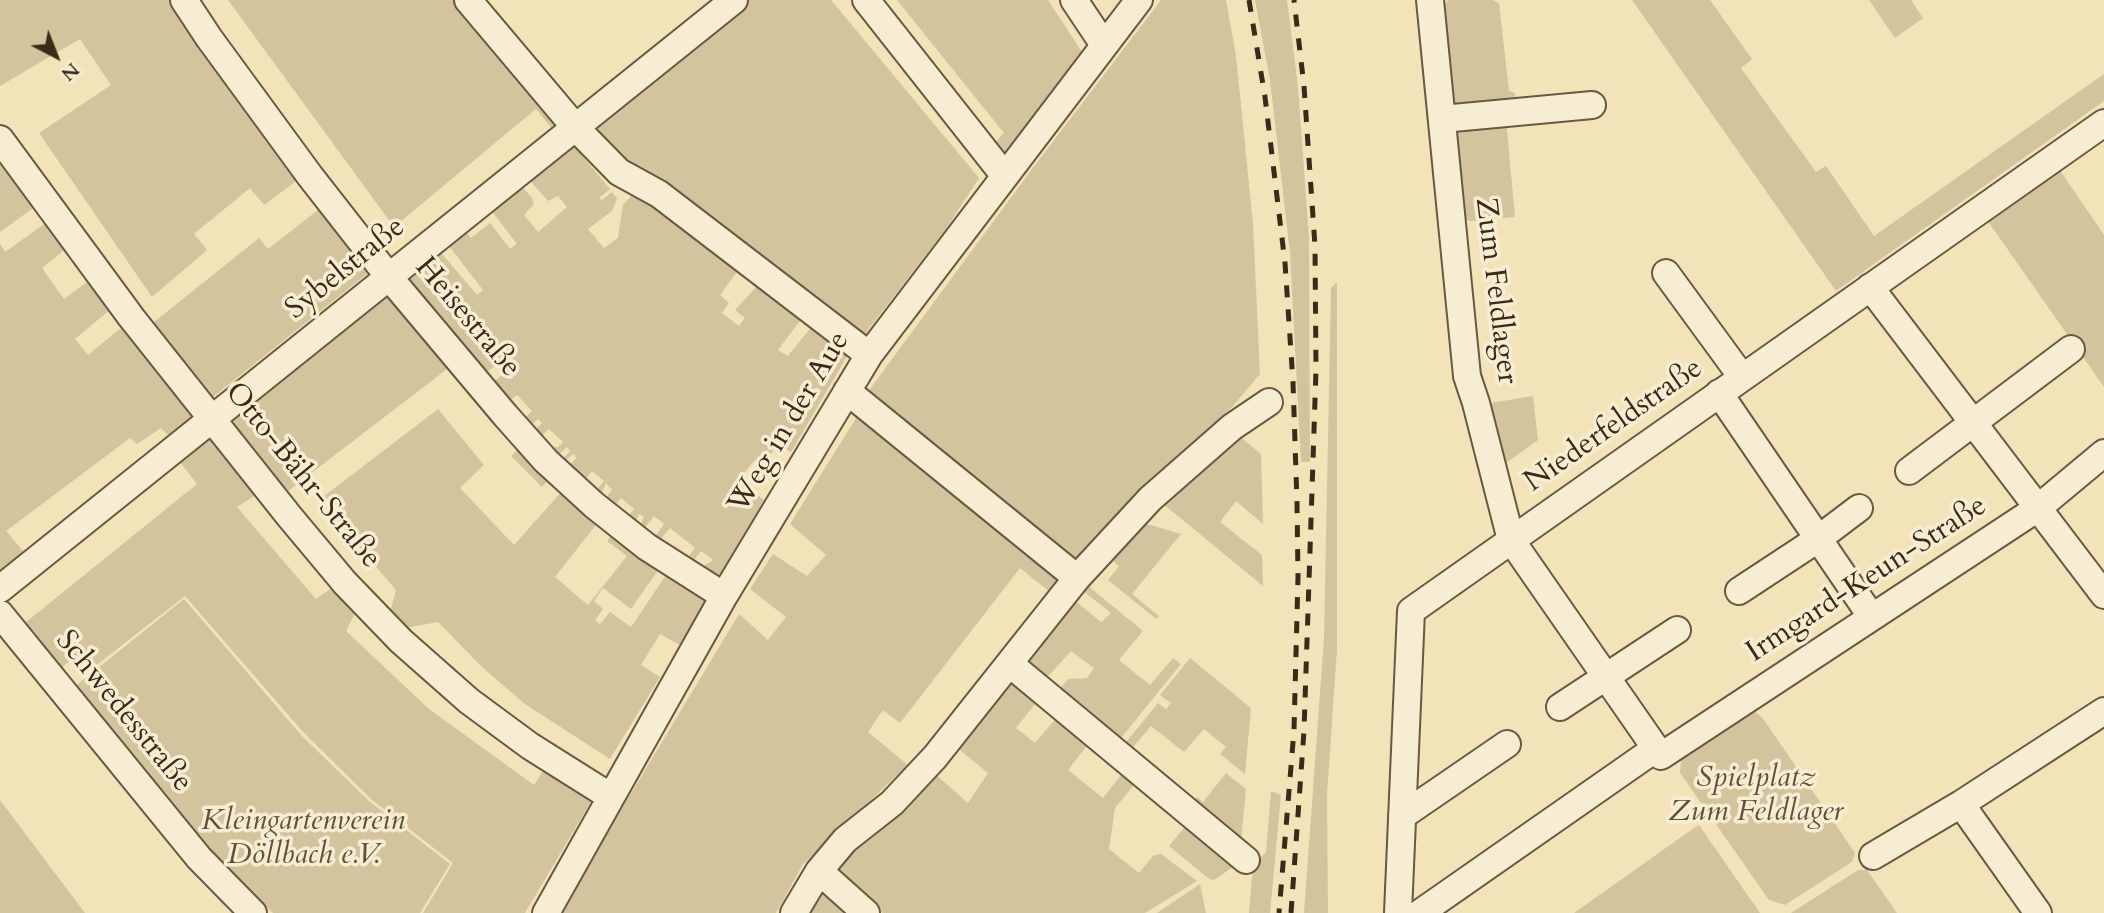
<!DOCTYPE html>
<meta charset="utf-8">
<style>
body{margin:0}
#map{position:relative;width:2104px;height:913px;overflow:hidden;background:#f3e3b9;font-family:Cardo,serif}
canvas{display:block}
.north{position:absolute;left:21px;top:21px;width:70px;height:70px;-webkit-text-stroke:5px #f7edd2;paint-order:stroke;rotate:138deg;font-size:19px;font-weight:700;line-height:28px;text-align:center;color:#392b1a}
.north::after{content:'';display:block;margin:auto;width:24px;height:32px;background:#392b1a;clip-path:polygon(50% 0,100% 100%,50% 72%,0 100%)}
</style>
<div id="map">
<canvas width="2104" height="913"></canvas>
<div class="north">N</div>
</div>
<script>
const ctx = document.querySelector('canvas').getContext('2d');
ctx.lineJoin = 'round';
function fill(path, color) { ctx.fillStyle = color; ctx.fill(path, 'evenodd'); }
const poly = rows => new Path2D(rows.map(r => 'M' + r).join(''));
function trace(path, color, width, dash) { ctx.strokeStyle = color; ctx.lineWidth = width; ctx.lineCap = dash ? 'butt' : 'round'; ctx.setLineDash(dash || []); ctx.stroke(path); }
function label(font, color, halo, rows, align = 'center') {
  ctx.font = font + ' Cardo,serif'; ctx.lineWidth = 7; ctx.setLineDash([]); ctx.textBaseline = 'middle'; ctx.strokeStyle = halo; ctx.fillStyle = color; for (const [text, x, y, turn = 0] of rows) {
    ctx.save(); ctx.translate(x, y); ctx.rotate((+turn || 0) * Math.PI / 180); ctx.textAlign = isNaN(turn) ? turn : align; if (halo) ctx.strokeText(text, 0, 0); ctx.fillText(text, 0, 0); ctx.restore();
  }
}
const green = poly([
 [0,0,171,0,299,179,264,205,250,188,194,234,207,250,152,297,39,133,111,85,80,39,0,86],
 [228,0,454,0,561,123,553,130,536,109,394,227],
 [749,0,831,0,979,178,945,230,864,335,661,181,626,160,598,131,598,122],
 [897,0,1048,0,1082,52,1005,155,994,144,1004,133],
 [1161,0,1226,0,1236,56,1253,224,1260,374,1233,406,1136,495,1081,558,1068,559,867,393,1032,169],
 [1255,0,1287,0,1298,87,1309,238,1310,462,1301,462,1290,253,1270,80],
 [1448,0,1493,0,1499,3,1509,91,1515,93,1516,105,1455,107,1451,102,1442,36,1447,34,1444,7],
 [1632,0,1710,0,1752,59,1741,68,1816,172,1826,166,1874,236,2104,74,2104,101,1836,291],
 [1869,0,1911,0,1923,18,1895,38],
 [1506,120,1515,217,1470,221,1465,219,1453,140,1457,128],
 [573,145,610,189,599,198,602,200,612,192,617,199,612,211,588,229,604,248,618,238,623,205,633,194,651,201,739,269,720,295,729,303,722,313,739,326,745,318,735,310,758,285,802,318,778,350,788,356,812,326,848,355,791,452,777,444,771,454,765,451,758,462,755,460,739,479,764,500,721,573,714,577,699,569,713,560,701,551,691,564,686,560,695,548,670,528,658,542,654,538,664,524,654,516,642,531,639,529,644,517,639,514,634,525,626,519,634,509,621,498,613,508,607,503,608,495,612,490,606,483,600,497,595,492,604,481,592,471,583,483,566,468,577,458,573,454,562,464,560,462,570,451,567,447,555,458,545,447,558,447,563,442,549,429,540,437,532,433,542,423,538,419,528,429,522,421,532,411,517,395,508,402,491,384,508,370,500,362,483,375,406,280,437,248,477,295,483,290,445,241,462,227,471,238,490,223,510,249,517,244,487,205,517,181,532,198,534,204,524,215,538,232,567,207,558,196,548,201,525,175],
 [0,158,36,206,0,232],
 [2057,166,2104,235,2104,387,1985,217],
 [323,206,373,269,208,401,149,326,259,238,268,249],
 [47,222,68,247,42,268,64,299,91,279,112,308,75,339,88,355,126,324,196,411,194,418,170,437,161,428,137,444,130,438,6,531,25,553,0,574,0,244,5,252],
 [1337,282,1337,649,1327,795,1328,913,1304,913,1324,638,1331,288],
 [392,293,451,366,288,491,269,474,230,425,228,417,367,303],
 [1533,396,1538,440,1503,465,1485,404],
 [438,409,484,465,460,488,514,545,563,490,599,521,555,577,588,605,627,556,607,541,614,532,661,566,631,609,603,588,594,601,603,609,595,620,600,624,610,612,631,627,668,572,704,594,706,601,680,645,660,634,641,665,660,677,610,759,525,704,483,668,438,622,406,628,390,612,396,590,319,500],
 [858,415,1056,575,1057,586,1051,593,1020,568,900,723,883,710,868,732,908,765,803,864,776,913,559,913,739,614,768,640,786,617,750,589,773,554,807,576,826,555,790,524],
 [212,431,260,492,237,507,316,599,336,585,358,607,346,631,429,709,534,785,546,766,592,800,525,913,423,913,453,863,372,800,303,732,185,596,89,671,76,656,57,671,20,627,197,484,177,458],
 [1239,436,1261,454,1263,524,1236,501,1220,522,1262,555,1263,586,1162,503],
 [520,448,550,478,542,487,511,456],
 [1144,523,1181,534,1132,594,1159,616,1156,619,1108,580,1119,566,1109,558],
 [1087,585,1143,631,1119,660,1150,685,1173,658,1181,664,1117,743,1056,693,1068,679,1087,678,1094,668,1071,651,1043,682,1027,669,1027,659,1074,600,1101,622,1111,613,1083,591],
 [184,599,301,735,370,802,450,864,420,913,273,913,202,843,73,688],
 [1190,658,1251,708,1245,774,1220,754,1226,747,1204,729,1184,752,1151,726,1129,752,1122,747,1158,703,1166,709,1171,703,1160,695],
 [1014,678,1040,698,1016,728,1035,743,1058,716,1090,742,1068,770,1103,798,1125,770,1138,780,1115,808,1109,849,1139,873,1154,855,1161,854,1197,881,1145,913,883,913,837,874,837,863,934,773,968,803,988,773,955,746],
 [1752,710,1762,717,1855,853,1852,862,1785,905,1769,900,1680,773,1681,760],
 [1226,773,1246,789,1241,840,1191,805,1197,797,1203,802],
 [1271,791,1281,795,1270,913,1249,913,1253,866,1266,852],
 [0,800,85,913,0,913],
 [1190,821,1235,858,1233,867,1214,880,1209,879,1169,846],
 [1699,825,1760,913,1574,913,1694,828],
 [1858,870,1867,870,1897,913,1791,913],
 [1200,884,1206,913,1157,913],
 [822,894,832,894,855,913,805,913,813,898]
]);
const minor = poly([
 [184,0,209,38,310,176,389,277,505,415,546,461,594,505,647,547,724,596],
 [468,0,575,127,619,172,659,194,869,355],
 [866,0,1004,175],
 [1074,0,1104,45],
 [1430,0,1467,376,1476,403,1511,540,1661,756,2038,508,2104,453],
 [1442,119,1592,105],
 [0,139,131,317,289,516,345,583,401,641,469,701,530,746,611,797],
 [1666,273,1742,377],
 [1870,287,2104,595],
 [847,391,1077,578],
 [1719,393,1871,616],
 [1909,471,2071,349],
 [0,589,734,0],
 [1739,591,1818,539,1859,508],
 [0,614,199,858,253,913],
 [1010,664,1246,860],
 [1560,707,1677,630],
 [1961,804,2038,913],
 [1402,816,1507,744],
 [1873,856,1961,804,2104,711],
 [819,871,866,913],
 [546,913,724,596,869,355,1139,0],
 [794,913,819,871,845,840,892,803,935,757,1077,578,1150,499,1232,427,1269,402],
 [1398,913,1411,611,2104,123],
 [1420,913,1655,749]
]);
const rail = poly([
 [1249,0,1265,97,1285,263,1293,382,1297,503,1298,577,1294,730,1279,913],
 [1291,913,1304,731,1316,370,1315,246,1304,86,1294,0]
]);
const streetNames = [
 ["Sybelstraße",346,269,-39],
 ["Zum Feldlager",1495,291,83],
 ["Heisestraße",467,318,50],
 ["Weg in der Aue",790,423,-59],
 ["Niederfeldstraße",1614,426,-35],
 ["Otto-Bähr-Straße",302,476,51],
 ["Irmgard-Keun-Straße",1867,580,-33],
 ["Schwedesstraße",123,712,51]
];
const parkNames = [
 ["Spielplatz",1756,779],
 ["Zum Feldlager",1756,813],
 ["Kleingartenverein",303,822],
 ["Döllbach e.V.",303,856]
];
fill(green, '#d3c49e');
trace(minor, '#685942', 30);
trace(minor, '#f7edd2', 26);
trace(rail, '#392b1a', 5, [12, 12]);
label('30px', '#392b1a', '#f7edd2', streetNames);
label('italic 30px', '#60513b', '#f7edd2', parkNames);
</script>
